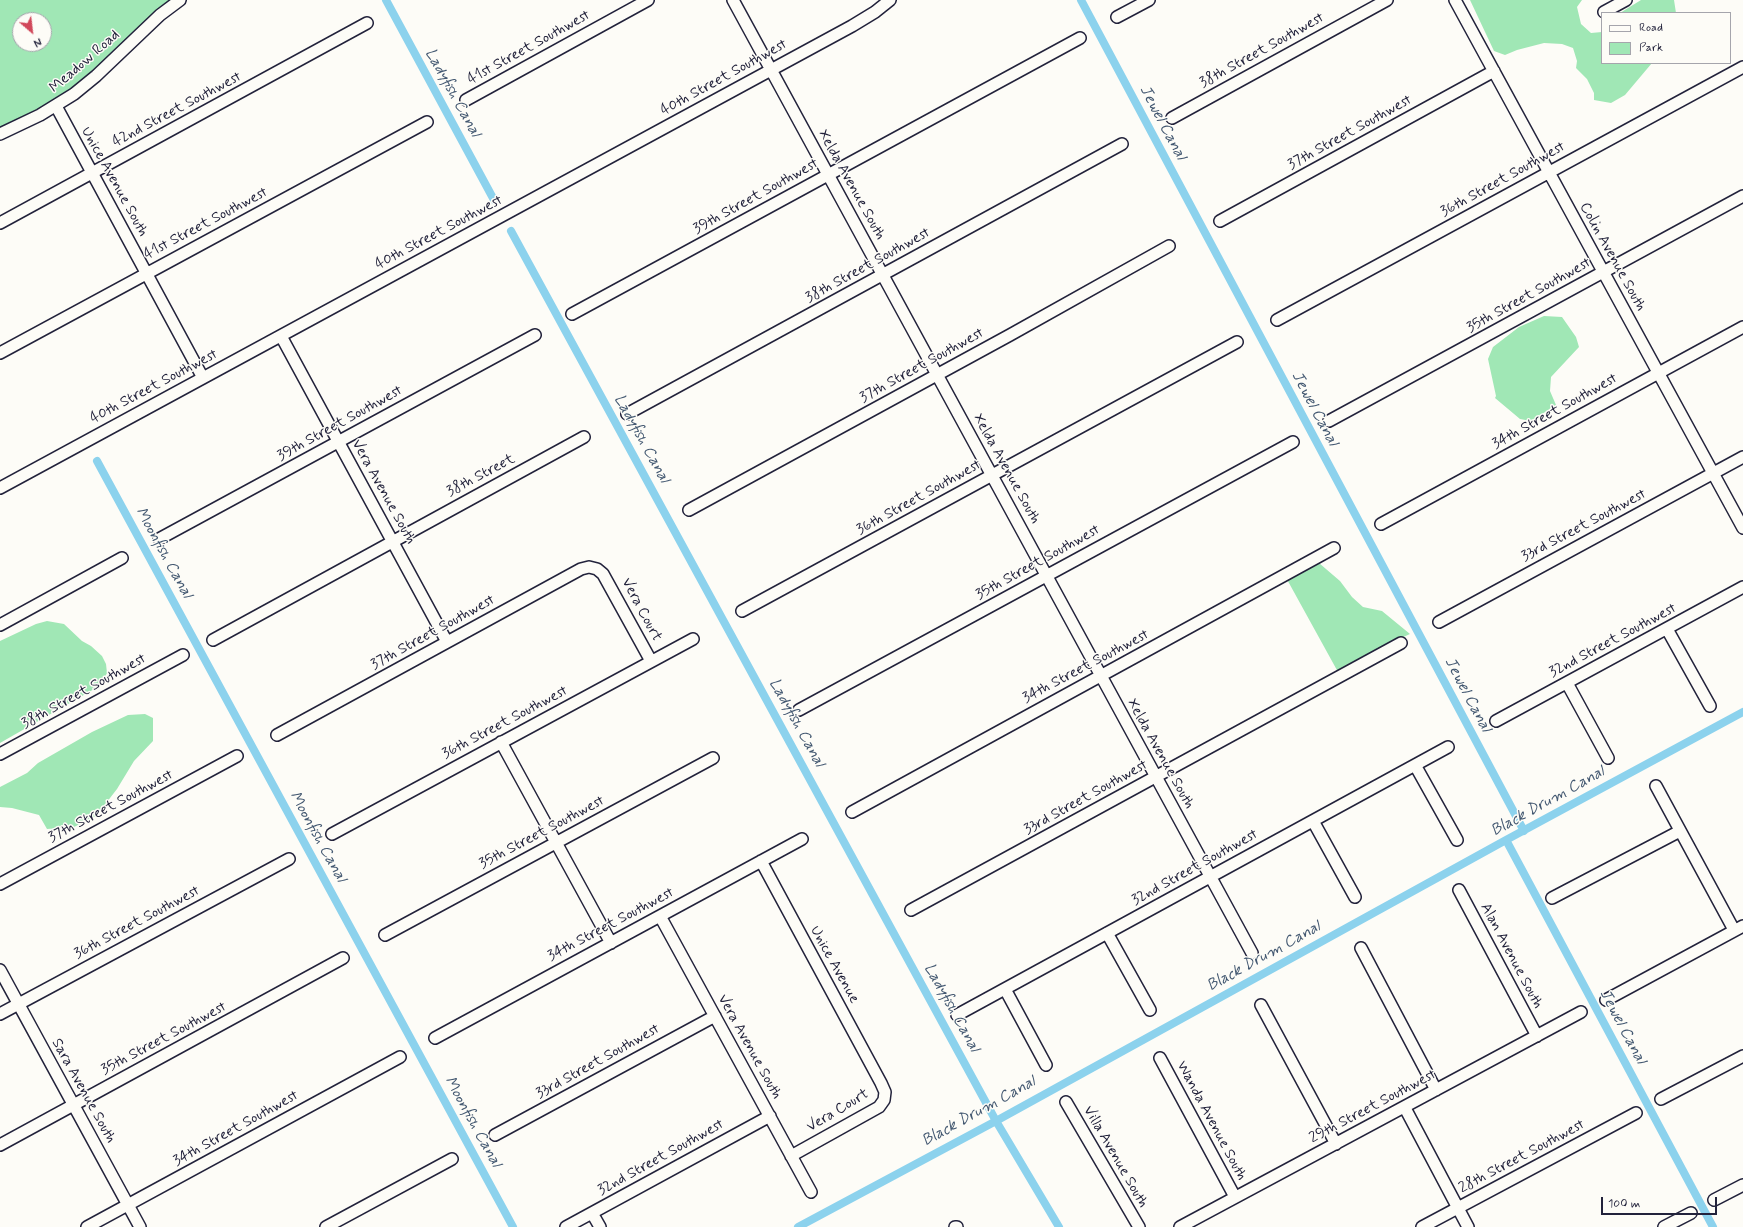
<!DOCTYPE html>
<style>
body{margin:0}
#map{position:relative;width:1743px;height:1227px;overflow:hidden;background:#fdfcf7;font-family:Mynerve,sans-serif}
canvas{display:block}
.legend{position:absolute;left:1601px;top:12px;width:130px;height:52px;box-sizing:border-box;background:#fdfcf7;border:1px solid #a5a5ac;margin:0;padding:5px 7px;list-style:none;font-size:12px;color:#22223b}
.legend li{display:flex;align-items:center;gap:8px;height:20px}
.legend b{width:20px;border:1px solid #a5a5ac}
.north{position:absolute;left:12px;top:12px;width:40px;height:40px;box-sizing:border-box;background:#fdfcf7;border:1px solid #a5a5ac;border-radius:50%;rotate:152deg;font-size:11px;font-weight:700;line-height:16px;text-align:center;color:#22223b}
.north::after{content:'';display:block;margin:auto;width:14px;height:18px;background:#d1495b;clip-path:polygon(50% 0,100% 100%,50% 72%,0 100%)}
.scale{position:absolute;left:1601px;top:1197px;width:116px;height:18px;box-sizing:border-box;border:2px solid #22223b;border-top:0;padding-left:5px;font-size:12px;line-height:14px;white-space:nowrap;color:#22223b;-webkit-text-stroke:3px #fdfcf7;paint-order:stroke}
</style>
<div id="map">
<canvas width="1743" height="1227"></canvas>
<ul class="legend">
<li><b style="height:5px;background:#fdfcf7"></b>Road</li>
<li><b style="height:11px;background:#a0e7b5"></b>Park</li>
</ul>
<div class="north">N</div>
<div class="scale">100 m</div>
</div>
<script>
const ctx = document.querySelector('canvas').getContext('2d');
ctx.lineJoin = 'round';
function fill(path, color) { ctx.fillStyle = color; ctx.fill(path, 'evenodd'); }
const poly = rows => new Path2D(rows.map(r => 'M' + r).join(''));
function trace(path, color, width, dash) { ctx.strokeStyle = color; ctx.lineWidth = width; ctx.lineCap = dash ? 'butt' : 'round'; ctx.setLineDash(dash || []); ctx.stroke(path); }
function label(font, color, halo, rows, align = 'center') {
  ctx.font = font + ' Mynerve,sans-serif'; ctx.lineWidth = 3; ctx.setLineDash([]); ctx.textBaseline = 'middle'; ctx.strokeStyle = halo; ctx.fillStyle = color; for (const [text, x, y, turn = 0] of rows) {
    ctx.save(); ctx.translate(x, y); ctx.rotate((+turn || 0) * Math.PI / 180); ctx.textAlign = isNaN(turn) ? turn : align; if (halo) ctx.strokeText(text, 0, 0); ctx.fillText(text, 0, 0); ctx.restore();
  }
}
const green = poly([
 [0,0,180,0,121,51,73,102,17,132,0,139],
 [20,20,44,20,44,44,20,44],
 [1470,0,1582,0,1577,7,1581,24,1591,33,1602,32,1602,63,1652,63,1625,95,1611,103,1594,100,1594,93,1587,79,1576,68,1577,61,1573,48,1562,44,1544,43,1517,50,1505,55,1494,51],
 [1641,0,1674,0,1676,13,1620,13],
 [1544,316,1562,317,1576,337,1579,347,1551,377,1550,391,1556,405,1531,421,1520,419,1495,398,1496,396,1488,359,1493,347,1519,327],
 [1319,563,1340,581,1352,597,1363,607,1382,611,1410,634,1388,644,1338,672,1284,574,1296,567],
 [47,621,64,624,82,641,91,646,102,656,106,664,107,673,101,684,96,688,0,743,0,641,36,624],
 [145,714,153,718,153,741,134,761,117,789,96,816,74,827,47,829,39,815,12,808,0,807,0,787,27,773,38,763,92,732,128,715]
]);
const canal = poly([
 [386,0,494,200],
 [1081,0,1524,831],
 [511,231,996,1121,1059,1227],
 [97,461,513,1227],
 [1506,840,1713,1227],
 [798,1227,996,1121,1506,840,1743,712]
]);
const minor = poly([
 [733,0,1252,953],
 [1455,0,1743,528],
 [1604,12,1626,0],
 [1117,17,1149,0],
 [466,100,648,0],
 [56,106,203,378],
 [1172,118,1387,0],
 [0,134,40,115,74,94,96,76,160,15,180,0],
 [1220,221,1494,71],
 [0,223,367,23],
 [572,314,1080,38],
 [1277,320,1743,67],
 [281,336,447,642],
 [0,353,427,122],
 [627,414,1122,144],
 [1329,421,1743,196],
 [0,488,852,26,875,12,890,0],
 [689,510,1010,335,1169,246],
 [1381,524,1743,327],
 [159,539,535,335],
 [742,611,1237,342],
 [1439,622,1743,457],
 [0,625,122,558],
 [1667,629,1710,706],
 [213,640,584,437],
 [1567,683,1608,758],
 [799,710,1293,442],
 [1496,721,1743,587],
 [277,735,581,569,589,567,597,569,603,574,651,661],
 [501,742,611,943],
 [0,754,183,655],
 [1415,765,1457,840],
 [1656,786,1734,930],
 [852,812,1334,548],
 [1313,821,1355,897],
 [332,834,693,639],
 [761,861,881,1083,885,1092,884,1100,879,1107,791,1156],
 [0,884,237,756],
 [1459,890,1537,1036],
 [1552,898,1680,831],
 [911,910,1401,643],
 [660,916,811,1192],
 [1107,933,1150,1010],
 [385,935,713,758],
 [1361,948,1436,1090],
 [0,970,140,1227],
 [1005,989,1046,1065],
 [1606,1000,1743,926],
 [1261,1005,1336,1144],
 [0,1014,289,859],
 [957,1015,1448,747],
 [435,1038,802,839],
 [1160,1058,1235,1197],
 [1661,1099,1743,1056],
 [1066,1102,1139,1227],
 [1405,1108,1468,1227],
 [495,1135,715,1016],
 [0,1145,343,958],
 [1714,1200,1743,1185],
 [592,1213,600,1227],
 [87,1227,400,1057],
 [326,1227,452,1159],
 [566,1227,770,1116],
 [955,1227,957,1227],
 [1180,1227,1581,1012],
 [1422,1227,1636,1113],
 [1664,1227,1691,1213]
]);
const streetNames = [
 ["41st Street Southwest",529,48,-29],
 ["38th Street Southwest",1262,51,-29],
 ["Meadow Road",85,62,-41],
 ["40th Street Southwest",724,78,-29],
 ["42nd Street Southwest",177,110,-28],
 ["37th Street Southwest",1350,133,-29],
 ["36th Street Southwest",1503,180,-29],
 ["Unice Avenue South",114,182,61],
 ["Xelda Avenue South",851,185,61],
 ["39th Street Southwest",756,197,-29],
 ["41st Street Southwest",206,224,-28],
 ["40th Street Southwest",439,233,-28],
 ["Colin Avenue South",1612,257,61],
 ["38th Street Southwest",868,266,-29],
 ["35th Street Southwest",1529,296,-29],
 ["37th Street Southwest",922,366,-29],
 ["40th Street Southwest",154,387,-28],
 ["34th Street Southwest",1555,412,-29],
 ["39th Street Southwest",340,424,-29],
 ["Xelda Avenue South",1006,469,61],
 ["38th Street",481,476,-28],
 ["Vera Avenue South",383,492,61],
 ["36th Street Southwest",919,498,-29],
 ["33rd Street Southwest",1584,526,-28],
 ["35th Street Southwest",1038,563,-29],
 ["Vera Court",641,610,62],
 ["37th Street Southwest",433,633,-29],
 ["32nd Street Southwest",1613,641,-28],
 ["34th Street Southwest",1086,667,-28],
 ["38th Street Southwest",84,692,-29],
 ["36th Street Southwest",505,723,-28],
 ["Xelda Avenue South",1160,754,61],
 ["33rd Street Southwest",1086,798,-29],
 ["37th Street Southwest",111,807,-28],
 ["35th Street Southwest",542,833,-28],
 ["32nd Street Southwest",1195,868,-29],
 ["36th Street Southwest",137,923,-28],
 ["34th Street Southwest",611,925,-28],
 ["Alan Avenue South",1511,956,62],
 ["Unice Avenue",834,965,61],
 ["35th Street Southwest",164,1039,-28],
 ["Vera Avenue South",749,1047,61],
 ["33rd Street Southwest",598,1062,-29],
 ["Sara Avenue South",83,1091,61],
 ["29th Street Southwest",1373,1107,-28],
 ["Vera Court",838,1111,-31],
 ["Wanda Avenue South",1211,1121,62],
 ["34th Street Southwest",236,1129,-29],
 ["Villa Avenue South",1115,1157,60],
 ["28th Street Southwest",1522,1157,-28],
 ["32nd Street Southwest",661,1158,-29]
];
const waterNames = [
 ["Ladyfish Canal",452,93,61],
 ["Jewel Canal",1162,123,62],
 ["Jewel Canal",1314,409,62],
 ["Ladyfish Canal",641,439,61],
 ["Moonfish Canal",163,553,61],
 ["Jewel Canal",1467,695,62],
 ["Ladyfish Canal",796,723,61],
 ["Black Drum Canal",1548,802,-29],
 ["Moonfish Canal",317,837,61],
 ["Black Drum Canal",1264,957,-29],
 ["Ladyfish Canal",951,1008,61],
 ["Jewel Canal",1622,1027,62],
 ["Black Drum Canal",979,1112,-29],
 ["Moonfish Canal",472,1122,61]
];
fill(green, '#a0e7b5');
trace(canal, '#8cd2ed', 8);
trace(minor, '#22223b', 14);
trace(minor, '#fdfcf7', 11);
label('15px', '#22223b', '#fdfcf7', streetNames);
label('italic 16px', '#425770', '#fdfcf7', waterNames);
</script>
